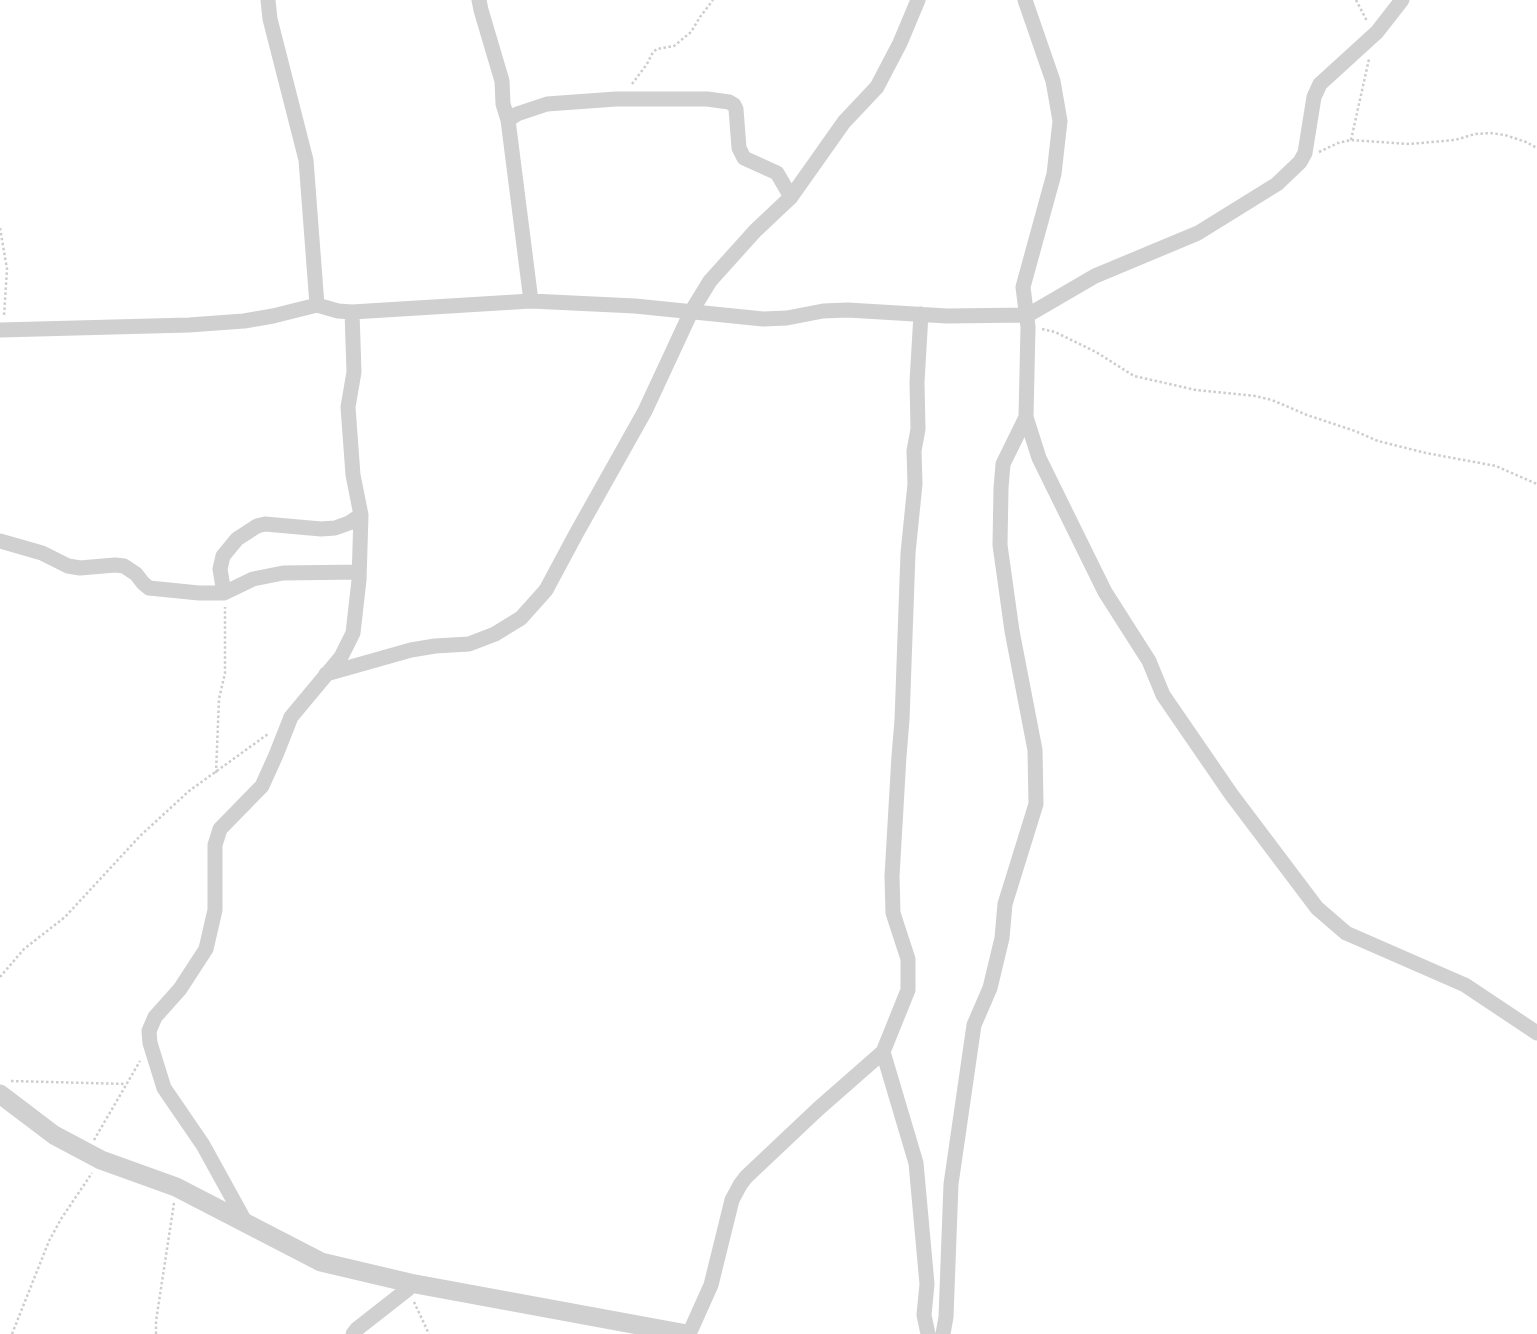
<!DOCTYPE html>
<style>
body{margin:0}
canvas{display:block;background:#fff}
</style>
<canvas width="1537" height="1334"></canvas>
<script>
const ctx = document.querySelector('canvas').getContext('2d');
ctx.lineJoin = 'round';
const poly = rows => new Path2D(rows.map(r => 'M' + r).join(''));
function trace(path, color, width, dash) { ctx.strokeStyle = color; ctx.lineWidth = width; ctx.lineCap = dash ? 'butt' : 'round'; ctx.setLineDash(dash || []); ctx.stroke(path); }
const path = poly([
 [1356,0,1367,21],
 [632,84,647,64,653,52,657,49,674,46,691,32,700,17,713,0],
 [1351,140,1369,59],
 [1319,152,1338,143,1351,140,1409,144,1455,140,1475,134,1490,133,1505,135,1526,142,1537,148],
 [0,228,7,269,4,316],
 [1042,329,1055,332,1096,352,1134,376,1196,390,1255,396,1272,400,1307,415,1355,431,1378,441,1426,453,1496,466,1537,484],
 [216,773,219,699,225,673,225,607],
 [0,977,24,949,65,917,140,836,189,791,268,734],
 [11,1081,126,1084],
 [94,1140,140,1061],
 [414,1302,429,1334],
 [12,1334,49,1241,61,1219,92,1173],
 [156,1334,156,1321,174,1203]
]);
const minor = poly([
 [268,0,270,19,306,160,317,305,338,311,352,312,531,301,635,306,763,319,787,318,823,311,848,310,947,316,1028,315,1095,276,1198,233,1277,184,1300,162,1305,153,1314,97,1320,84,1377,32,1402,0],
 [479,0,481,10,502,81,503,104,508,120,531,301],
 [1025,0,1053,81,1060,121,1054,174,1023,287,1028,327,1026,417,1039,458,1105,592,1149,661,1163,695,1231,794,1317,908,1346,933,1465,985,1537,1033],
 [508,120,517,114,547,104,616,99,707,99,729,102,734,105,736,109,739,148,744,158,777,173,791,197],
 [0,330,189,325,244,321,273,316,317,305],
 [0,541,42,553,68,566,80,568,115,565,124,566,136,574,143,583,149,588,199,593,224,593,253,579,283,573,359,572],
 [224,593,220,569,223,556,237,539,257,526,265,524,321,529,335,528,349,523,361,515],
 [326,674,411,650,435,646,469,644,495,634,521,618,546,590,576,534,645,411,691,312,710,281,755,231,791,197,844,122,877,87,900,43,918,0],
 [883,1052,916,1163,927,1284,924,1315,928,1334],
 [246,1223,203,1145,164,1088,150,1043,149,1031,155,1017,180,989,206,949,215,910,215,845,220,829,262,786,276,755,291,717,341,657,353,633,359,580,361,515,353,475,348,407,354,372,352,312],
 [353,1334,357,1329,408,1289,410,1283],
 [689,1334,711,1285,732,1200,740,1185,746,1177,818,1109,883,1052,908,990,908,959,893,913,892,876,899,756,902,720,908,553,915,484,914,451,918,429,917,382,921,314],
 [943,1334,946,1317,951,1184,974,1025,990,988,1002,938,1005,904,1036,804,1035,750,1012,631,1000,545,1001,488,1003,464,1026,417]
]);
const tertiary = poly([
 [0,1094,54,1135,101,1160,176,1187,321,1262,410,1283,687,1334]
]);
trace(path, '#cdcdcd', 2.5, [2.5, 2.5]);
trace(minor, '#d0d0d0', 15);
trace(tertiary, '#d0d0d0', 19);
</script>
